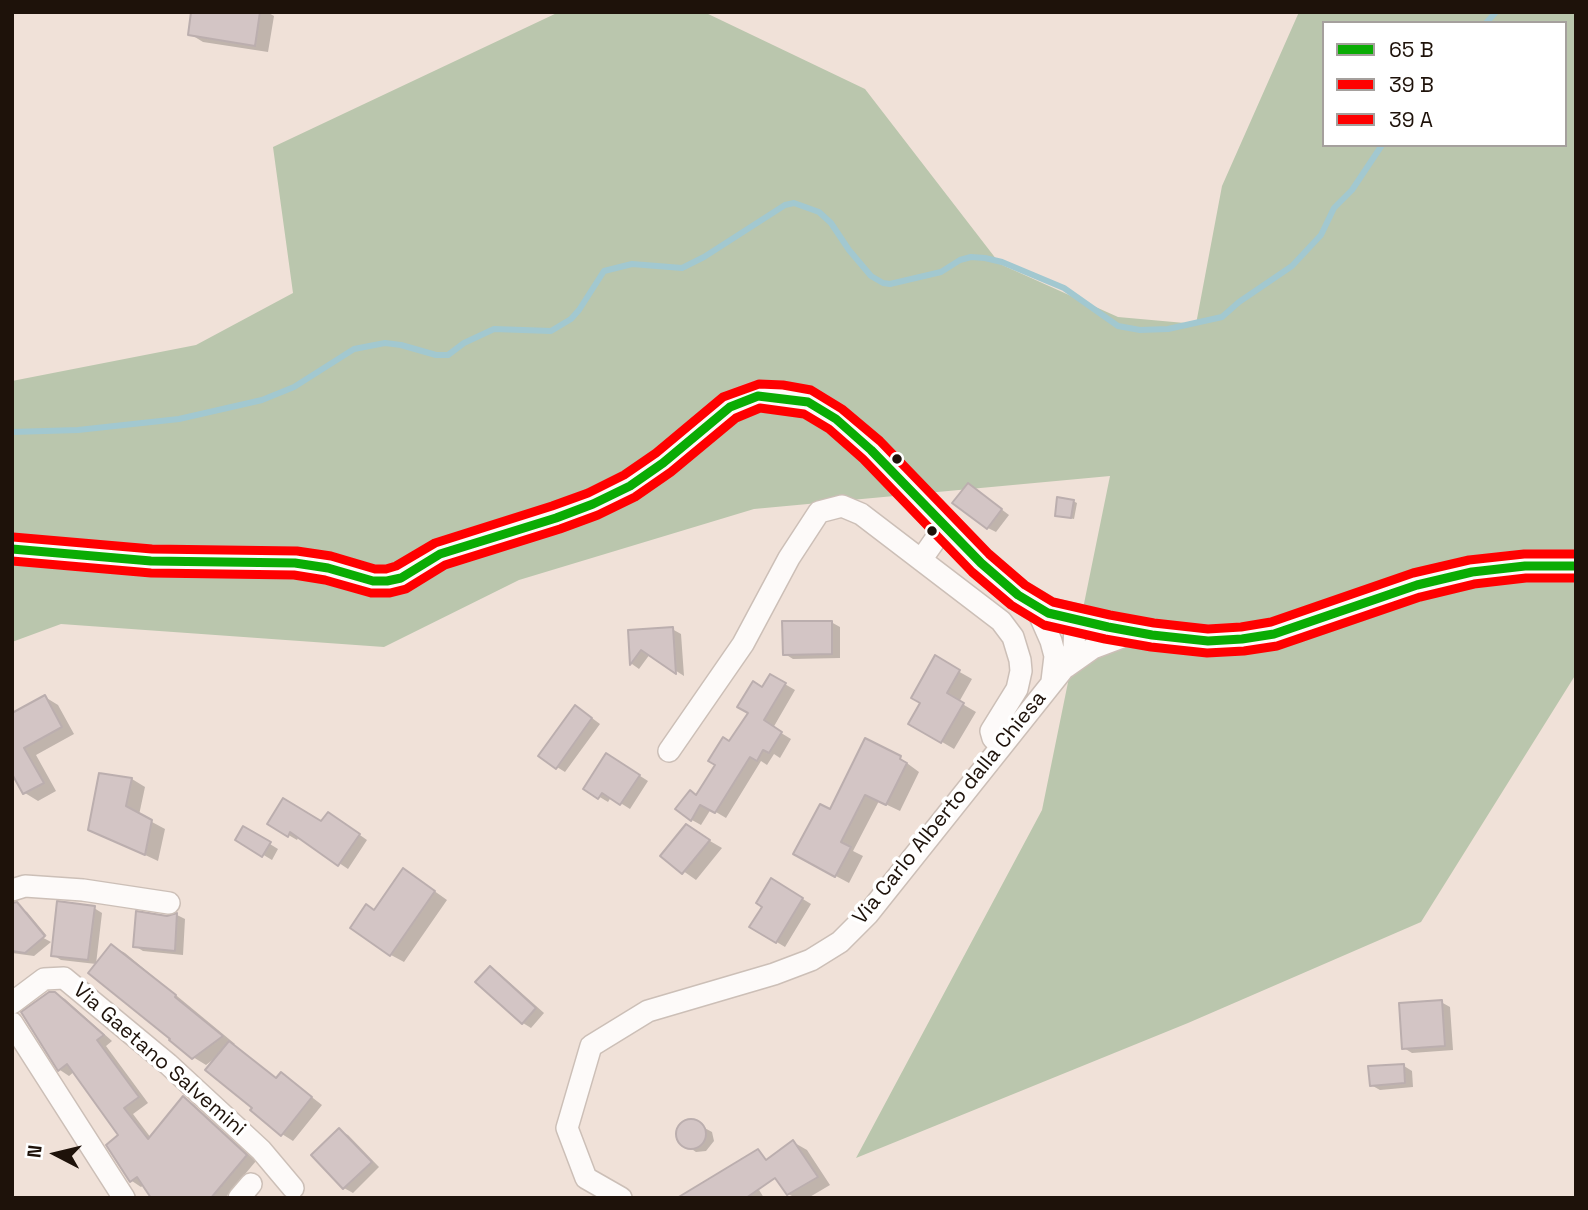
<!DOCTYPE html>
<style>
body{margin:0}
#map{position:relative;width:1588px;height:1210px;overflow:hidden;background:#f0e1d8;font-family:"Space Grotesk",sans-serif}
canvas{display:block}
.frame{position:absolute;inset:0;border:14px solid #1e120a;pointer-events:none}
.legend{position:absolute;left:1322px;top:21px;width:245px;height:126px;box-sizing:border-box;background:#fff;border:2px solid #a5a09d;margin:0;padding:9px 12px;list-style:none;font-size:21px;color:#1e120a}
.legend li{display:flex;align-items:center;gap:14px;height:35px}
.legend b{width:35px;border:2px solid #a5a09d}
.north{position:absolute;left:21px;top:1119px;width:70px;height:70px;-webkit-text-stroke:5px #fff;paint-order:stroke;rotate:277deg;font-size:19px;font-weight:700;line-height:28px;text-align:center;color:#1e120a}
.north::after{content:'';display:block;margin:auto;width:24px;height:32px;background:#1e120a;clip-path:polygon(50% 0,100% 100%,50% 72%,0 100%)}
</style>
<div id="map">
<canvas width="1588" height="1210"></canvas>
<div class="frame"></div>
<ul class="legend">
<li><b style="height:9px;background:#0aac04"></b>65 B</li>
<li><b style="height:9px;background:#f00"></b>39 B</li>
<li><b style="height:9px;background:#f00"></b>39 A</li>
</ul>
<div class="north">N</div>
</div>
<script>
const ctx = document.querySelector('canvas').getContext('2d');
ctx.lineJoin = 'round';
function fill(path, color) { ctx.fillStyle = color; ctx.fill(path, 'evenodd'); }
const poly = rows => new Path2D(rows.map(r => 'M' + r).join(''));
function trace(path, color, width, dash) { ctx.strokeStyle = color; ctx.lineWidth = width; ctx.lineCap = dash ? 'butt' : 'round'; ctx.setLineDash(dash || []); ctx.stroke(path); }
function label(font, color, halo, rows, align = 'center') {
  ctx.font = font + ' "Space Grotesk",sans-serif'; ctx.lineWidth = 7; ctx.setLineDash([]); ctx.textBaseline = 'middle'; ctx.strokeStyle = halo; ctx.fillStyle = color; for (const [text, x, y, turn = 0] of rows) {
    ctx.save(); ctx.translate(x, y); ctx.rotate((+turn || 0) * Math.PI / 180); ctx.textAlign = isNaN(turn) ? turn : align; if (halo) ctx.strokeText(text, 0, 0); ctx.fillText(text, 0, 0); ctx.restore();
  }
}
const forest = poly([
 [559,12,704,12,865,89,1000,264,1118,317,1196,324,1222,186,1299,12,1576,12,1576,674,1421,922,1188,1023,856,1158,1042,810,1110,476,754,509,519,580,384,647,61,624,12,642,12,381,196,345,293,293,273,147],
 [1324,23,1565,23,1565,145,1324,145]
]);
const shadow = poly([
 [193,12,267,12,274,16,268,52,203,42,190,34],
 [976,490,1009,515,996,532,988,528],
 [1073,501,1077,503,1074,519,1056,515],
 [831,622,840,627,840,658,793,659,785,654],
 [672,629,681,634,684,676,650,654,639,669,632,664,630,631],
 [935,658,972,679,959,702,976,712,954,749,910,723,923,703],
 [771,676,795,690,773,728,791,739,780,758,774,754,767,765,761,761,726,818,711,809,701,825,692,820,697,796],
 [45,697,58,705,74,734,36,755,56,791,38,801,25,793,12,770],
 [584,712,600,724,565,772,557,767],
 [900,758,919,772,900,811,879,801,853,851,863,856,849,883,808,861,830,811],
 [615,760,648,781,630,809,611,797,608,802,585,788],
 [101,775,132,779,145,787,139,815,165,829,158,861,90,829],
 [337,819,367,840,348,869,299,836,297,840,270,824,322,823],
 [244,828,278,849,272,860,237,839],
 [698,834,722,848,696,880,662,856],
 [416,878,447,900,404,962,391,955,375,911],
 [772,880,811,904,785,947,752,927,765,906],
 [18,907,27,912,47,936,38,931,36,934,51,942,34,956,12,953,12,912],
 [94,908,102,913,96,964,61,960,53,955],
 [177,915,185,919,183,955,143,951,135,946,167,918],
 [112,946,125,953,235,1044,233,1045,277,1079,282,1074,322,1105,293,1141,282,1134,254,1107,215,1058,206,1065,193,1057],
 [490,968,499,973,544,1013,531,1028,523,1023],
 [55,993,65,999,112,1041,106,1046,148,1103,133,1114,151,1138,184,1098,193,1104,256,1161,225,1198,153,1198,144,1185,141,1187,132,1181,108,1145,121,1135,75,1071,69,1076,60,1070,24,1013],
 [1441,1002,1450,1007,1453,1050,1412,1053,1404,1048],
 [1404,1066,1412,1071,1413,1087,1380,1090,1371,1085],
 [692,1121,712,1132,714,1141,706,1151,696,1152,680,1141,679,1131,683,1124],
 [339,1130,348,1135,379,1167,353,1193,344,1188,313,1155],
 [793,1142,807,1150,830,1185,808,1198,796,1198,788,1194],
 [750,1175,764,1198,699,1198]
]);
const stream = poly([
 [1486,23,1496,12],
 [12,432,78,430,179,419,262,400,294,387,354,349,385,343,401,345,436,355,448,355,464,343,494,329,551,331,571,319,579,310,604,271,632,264,682,268,704,257,785,205,794,203,819,212,831,223,849,250,871,276,883,283,890,284,941,272,960,260,971,257,985,258,1002,262,1064,288,1118,326,1140,330,1168,329,1222,317,1239,302,1292,266,1321,235,1334,208,1352,190,1382,145]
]);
const building = poly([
 [191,12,260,12,255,46,188,35,191,12],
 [968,483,1002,509,987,529,952,503,968,483],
 [1057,497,1074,500,1071,518,1055,516,1057,497],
 [782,621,832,621,832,654,783,655,782,621],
 [673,627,676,674,641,650,630,665,628,630,673,627],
 [935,655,960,670,947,693,964,703,941,743,908,724,920,703,911,698,935,655],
 [770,674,786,683,764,720,782,732,769,753,763,750,757,761,750,757,715,813,700,805,691,821,675,809,690,790,696,795,715,765,708,761,723,737,729,741,748,713,737,707,753,681,762,687,770,674],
 [45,695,62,727,24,748,44,783,23,794,12,774,12,713,45,695],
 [575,705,592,718,556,769,538,756,575,705],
 [865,738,901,756,900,759,907,763,886,805,865,795,841,842,851,847,835,877,793,854,820,804,830,809,865,738],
 [606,753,640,775,620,805,602,793,598,799,583,789,606,753],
 [99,773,132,778,126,806,152,820,145,855,88,830,99,773],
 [283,798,321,821,328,812,360,834,338,866,290,832,288,837,267,824,283,798],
 [686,824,710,840,682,874,660,856,686,824],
 [243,826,271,842,262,857,235,840,243,826],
 [403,868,435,891,390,956,350,928,366,904,374,910,403,868],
 [771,878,803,898,776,943,749,927,762,907,756,903,771,878],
 [57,901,95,906,88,960,51,956,57,901],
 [17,902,45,936,25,953,12,951,12,903,17,902],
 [136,911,167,916,177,913,175,951,133,947,136,911],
 [111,944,176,995,175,997,223,1036,192,1059,169,1040,170,1039,88,973,111,944],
 [490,966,536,1008,522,1024,475,982,490,966],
 [49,992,55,992,104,1035,97,1040,139,1097,124,1108,148,1139,183,1096,247,1155,211,1198,151,1198,137,1177,130,1182,106,1145,118,1135,67,1064,58,1071,21,1012,49,992],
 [1442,1000,1445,1046,1402,1049,1399,1003,1442,1000],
 [229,1041,276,1078,281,1072,312,1097,281,1136,250,1110,252,1108,205,1070,229,1041],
 [1404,1064,1405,1083,1370,1086,1368,1066,1404,1064],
 '676 1134a15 15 0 1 1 30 0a15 15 0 1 1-30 0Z',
 [339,1128,372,1162,343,1189,311,1155,339,1128],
 [793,1140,818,1177,787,1195,775,1178,746,1198,677,1198,758,1149,766,1160,793,1140]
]);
const minor = poly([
 [921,560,944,527],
 [1036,607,1051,641,1055,656,1052,681],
 [1066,667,1093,648,1133,633],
 [669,751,743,644,789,558,819,512,842,506,861,514,1001,621,1013,637,1020,660,1021,671,1017,689,991,731,993,738,1001,746],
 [12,890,25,886,83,890,169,903],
 [12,1003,44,979,64,978,168,1064,261,1150,293,1188],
 [12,1023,124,1198],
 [239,1198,251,1184],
 [621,1198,586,1178,567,1128,591,1046,648,1011,774,974,811,960,840,942,868,914,1064,668,1074,649,1075,620]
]);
const secondary = poly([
 [12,549,151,561,295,563,328,568,373,581,387,581,401,578,440,554,556,518,593,504,630,486,663,463,730,407,758,396,781,397,808,402,836,419,871,450,981,563,1018,595,1048,613,1108,627,1152,635,1208,641,1242,639,1274,634,1417,585,1472,572,1525,566,1576,566]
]);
const bus1 = poly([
 [12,549,151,561,295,563,328,568,373,581,387,581,401,578,440,554,556,518,593,504,630,486,663,463,730,407,758,396,808,402,836,419,871,450,981,563,1018,595,1048,613,1108,627,1152,635,1208,641,1242,639,1274,634,1417,585,1472,572,1525,566,1576,566]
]);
const bus2 = poly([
 [12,561,151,573,294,575,325,580,371,593,390,593,406,589,445,565,560,529,598,515,635,497,671,472,736,418,760,408,804,414,829,429,863,459,972,572,1011,605,1044,625,1105,639,1151,647,1207,653,1244,651,1277,646,1420,597,1474,584,1526,578,1576,578]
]);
const bus3 = poly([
 [13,537,152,549,297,551,331,556,375,569,386,569,396,566,435,543,552,506,588,493,624,475,656,453,723,397,759,384,783,385,811,390,842,409,880,441,989,554,1025,585,1053,602,1110,615,1154,623,1208,629,1241,627,1271,622,1413,573,1469,560,1524,554,1576,554]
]);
const markers = [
 [897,459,6,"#1e120a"],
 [932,531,6,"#1e120a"]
];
const streetNames = [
 ["Via Carlo Alberto dalla Chiesa",950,808,-51],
 ["Via Gaetano Salvemini",159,1060,41]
];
fill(forest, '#bac6ad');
fill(shadow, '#0003');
trace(stream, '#a2c8d0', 6);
fill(building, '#d3c5c5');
trace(building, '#bbaeae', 2);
trace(minor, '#ccbfb7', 24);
trace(secondary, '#ccbfb7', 33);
trace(minor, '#fdfaf9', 21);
trace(secondary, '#fdfaf9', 30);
trace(bus1, '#0aac04', 9);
trace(bus2, '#f00', 9);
trace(bus3, '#f00', 9);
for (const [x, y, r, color] of markers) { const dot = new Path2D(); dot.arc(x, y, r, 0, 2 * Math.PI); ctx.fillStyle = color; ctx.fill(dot); trace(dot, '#fff', 2.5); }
label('21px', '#1e120a', '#fff', streetNames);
</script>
